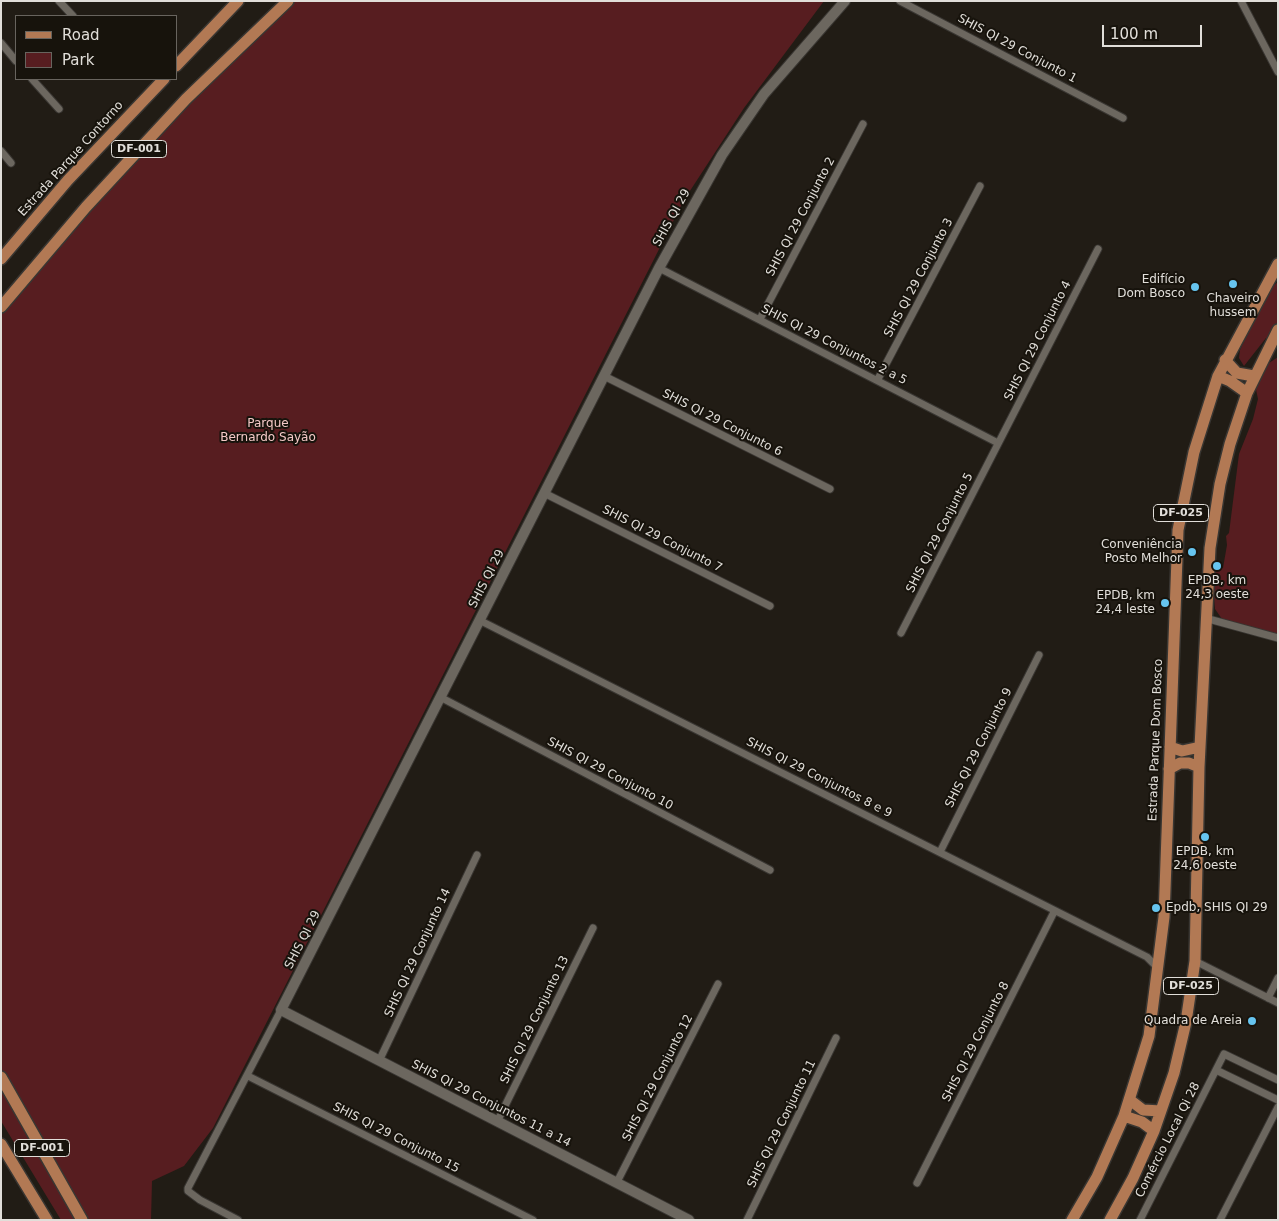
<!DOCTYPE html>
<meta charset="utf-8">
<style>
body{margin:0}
#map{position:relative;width:1279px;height:1221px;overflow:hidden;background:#211c15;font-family:"DejaVu Sans",sans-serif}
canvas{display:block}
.frame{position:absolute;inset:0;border:2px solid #e1ded9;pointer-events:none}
.legend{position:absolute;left:15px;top:15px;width:162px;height:65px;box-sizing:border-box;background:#17130c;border:1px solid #68645e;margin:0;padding:6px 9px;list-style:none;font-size:15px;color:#e1ded9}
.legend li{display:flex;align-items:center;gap:10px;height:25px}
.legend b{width:25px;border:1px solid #68645e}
.scale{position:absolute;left:1102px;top:25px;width:100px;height:22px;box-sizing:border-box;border:2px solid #e1ded9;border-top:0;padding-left:6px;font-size:15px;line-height:18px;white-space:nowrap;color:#e1ded9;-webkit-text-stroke:4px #17130c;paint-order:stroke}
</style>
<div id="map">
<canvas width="1279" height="1221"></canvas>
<div class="frame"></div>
<ul class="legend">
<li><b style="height:6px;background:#b27954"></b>Road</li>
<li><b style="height:14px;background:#571d20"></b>Park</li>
</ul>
<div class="scale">100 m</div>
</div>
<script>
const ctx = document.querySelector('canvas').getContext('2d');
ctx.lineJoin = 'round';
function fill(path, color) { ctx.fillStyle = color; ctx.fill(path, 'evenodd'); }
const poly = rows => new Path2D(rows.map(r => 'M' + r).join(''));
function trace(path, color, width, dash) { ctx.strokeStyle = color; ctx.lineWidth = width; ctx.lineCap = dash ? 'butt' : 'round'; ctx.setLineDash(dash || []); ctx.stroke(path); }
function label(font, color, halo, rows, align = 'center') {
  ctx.font = font + ' "DejaVu Sans",sans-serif'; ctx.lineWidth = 4; ctx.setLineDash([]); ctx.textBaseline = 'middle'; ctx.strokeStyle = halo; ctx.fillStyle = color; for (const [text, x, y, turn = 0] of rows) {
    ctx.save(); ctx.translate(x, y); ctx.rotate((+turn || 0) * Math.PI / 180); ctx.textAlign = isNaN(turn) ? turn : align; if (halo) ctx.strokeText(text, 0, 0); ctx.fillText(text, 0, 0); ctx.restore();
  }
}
const green = poly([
 [281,1,824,1,744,108,684,200,213,1128,184,1166,152,1181,151,1220,61,1220,1,1121,1,315,53,245],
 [1278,282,1278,341,1270,337,1266,338,1244,366,1239,358,1240,350,1252,323,1273,286],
 [1278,357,1278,636,1222,619,1215,609,1213,583,1215,569,1223,568,1227,545,1226,536,1229,533,1239,454,1253,419,1258,399,1254,380,1263,367]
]);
const street = poly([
 [59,1,73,16],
 [900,1,1123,118],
 [1241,1,1278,72],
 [1,43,16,61],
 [32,79,59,109],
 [1,151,11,163],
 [659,268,998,443],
 [760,319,863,124],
 [604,376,830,489],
 [878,379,980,186],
 [544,493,770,606],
 [1205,618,1278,638],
 [479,620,1147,957,1158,968],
 [901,633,1098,249],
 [440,697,770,870],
 [940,852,1039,655],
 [1195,961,1278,1003],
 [1268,998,1278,978],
 [379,1061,477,855],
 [1216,1070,1278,1100],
 [248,1076,533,1220],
 [497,1122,593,928],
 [617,1182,718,984],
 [917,1183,1054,912],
 [238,1220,200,1200,188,1191,188,1188,281,1010],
 [747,1220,836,1038],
 [1140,1220,1224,1054,1278,1080],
 [1220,1220,1278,1107]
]);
const secondary = poly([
 [689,1220,281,1010,659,268,722,155,764,94,845,1]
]);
const primary = poly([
 [176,66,238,1],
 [1,259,68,180,164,79],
 [1,307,86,207,186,99,288,1],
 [1225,360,1237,373,1254,376],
 [1218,376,1230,381,1247,393],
 [1170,747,1182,751,1200,747],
 [1169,769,1180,763,1189,763,1199,767],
 [1,1077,82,1220],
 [1130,1100,1143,1110,1161,1111],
 [1124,1116,1142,1122,1154,1131],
 [1,1144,47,1220],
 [1072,1220,1097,1177,1124,1116,1149,1036,1164,917,1178,530,1194,452,1218,376,1278,264],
 [1110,1220,1133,1178,1154,1131,1174,1073,1186,1022,1195,961,1199,767,1210,548,1220,484,1230,444,1247,393,1278,330]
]);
const markers = [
 [1233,284,5,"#66c4ef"],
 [1195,287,5,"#66c4ef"],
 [1192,552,5,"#66c4ef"],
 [1217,566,5,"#66c4ef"],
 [1165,603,5,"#66c4ef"],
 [1205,837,5,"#66c4ef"],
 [1156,908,5,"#66c4ef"],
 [1252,1021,5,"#66c4ef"]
];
const shields = [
 [139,149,55],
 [1181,513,55],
 [1191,986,55],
 [42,1148,55]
];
const shieldNames = [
 ["DF-001",139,149],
 ["DF-025",1181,513],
 ["DF-025",1191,986],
 ["DF-001",42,1148]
];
const streetNames = [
 ["SHIS QI 29 Conjunto 1",1017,49,28],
 ["Estrada Parque Contorno",71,159,-48],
 ["SHIS QI 29 Conjunto 2",801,217,-62],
 ["SHIS QI 29",672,218,-61],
 ["SHIS QI 29 Conjunto 3",919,278,-62],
 ["SHIS QI 29 Conjunto 4",1038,341,-63],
 ["SHIS QI 29 Conjuntos 2 a 5",834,345,27],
 ["SHIS QI 29 Conjunto 6",722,423,27],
 ["SHIS QI 29 Conjunto 5",940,533,-63],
 ["SHIS QI 29 Conjunto 7",662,539,27],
 ["SHIS QI 29",487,579,-63],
 ["Estrada Parque Dom Bosco",1156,740,-88],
 ["SHIS QI 29 Conjunto 9",979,748,-63],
 ["SHIS QI 29 Conjunto 10",610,774,28],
 ["SHIS QI 29 Conjuntos 8 e 9",819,778,27],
 ["SHIS QI 29",303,940,-63],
 ["SHIS QI 29 Conjunto 14",418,953,-65],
 ["SHIS QI 29 Conjunto 13",535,1020,-64],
 ["SHIS QI 29 Conjunto 8",976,1042,-63],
 ["SHIS QI 29 Conjunto 12",658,1078,-63],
 ["SHIS QI 29 Conjuntos 11 a 14",491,1104,27],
 ["SHIS QI 29 Conjunto 11",782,1124,-64],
 ["SHIS QI 29 Conjunto 15",396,1138,27],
 ["Comércio Local Qi 28",1168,1140,-63]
];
const poiNames = [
 ["Edifício",1185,280],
 ["Dom Bosco",1185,294],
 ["Chaveiro",1233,299,"center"],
 ["hussem",1233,313,"center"],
 ["Conveniência",1182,545],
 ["Posto Melhor",1182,559],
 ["EPDB, km",1217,581,"center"],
 ["24,3 oeste",1217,595,"center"],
 ["EPDB, km",1155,596],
 ["24,4 leste",1155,610],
 ["EPDB, km",1205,852,"center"],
 ["24,6 oeste",1205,866,"center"],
 ["Epdb, SHIS QI 29",1166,908,"left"],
 ["Quadra de Areia",1242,1021]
];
const parkNames = [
 ["Parque",268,424],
 ["Bernardo Sayão",268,438]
];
fill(green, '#571d20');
trace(street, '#393632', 9);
trace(secondary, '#393632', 12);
trace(primary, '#393632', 14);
trace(street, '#6c675f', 7);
trace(secondary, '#6c675f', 10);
trace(primary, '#b27954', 11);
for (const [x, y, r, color] of markers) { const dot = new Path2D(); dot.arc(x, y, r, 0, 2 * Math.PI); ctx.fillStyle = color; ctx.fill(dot); trace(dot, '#17130c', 2); }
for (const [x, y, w] of shields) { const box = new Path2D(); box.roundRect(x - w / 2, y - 8.5, w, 17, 4); ctx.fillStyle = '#17130c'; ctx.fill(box); trace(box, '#e1ded9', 1); }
label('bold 11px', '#e1ded9', null, shieldNames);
label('12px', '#e1ded9', '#17130c', streetNames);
label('12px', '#e1ded9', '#17130c', poiNames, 'right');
label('12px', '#f3c8c6', '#17130c', parkNames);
</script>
